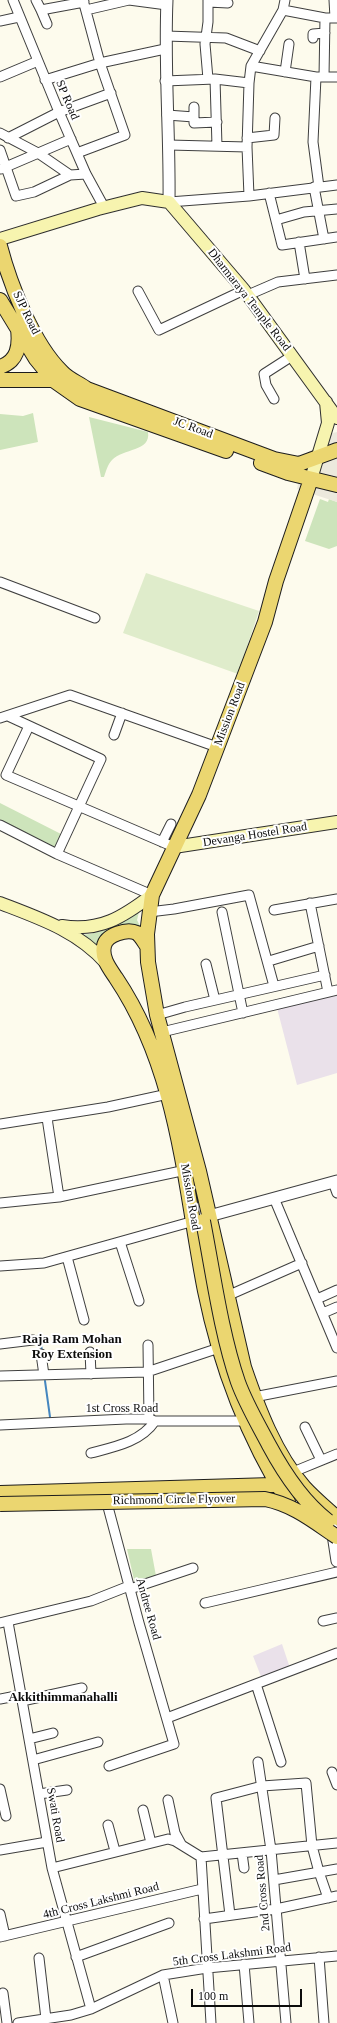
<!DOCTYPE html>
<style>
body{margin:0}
#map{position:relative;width:337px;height:2023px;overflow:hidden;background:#fdfbed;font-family:"Times New Roman",serif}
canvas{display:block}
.scale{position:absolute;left:191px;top:1989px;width:111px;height:18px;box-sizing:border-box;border:2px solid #0c0c0c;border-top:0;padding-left:5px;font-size:12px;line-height:14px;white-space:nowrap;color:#0c0c0c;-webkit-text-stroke:3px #fff;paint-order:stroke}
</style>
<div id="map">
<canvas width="337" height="2023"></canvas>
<div class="scale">100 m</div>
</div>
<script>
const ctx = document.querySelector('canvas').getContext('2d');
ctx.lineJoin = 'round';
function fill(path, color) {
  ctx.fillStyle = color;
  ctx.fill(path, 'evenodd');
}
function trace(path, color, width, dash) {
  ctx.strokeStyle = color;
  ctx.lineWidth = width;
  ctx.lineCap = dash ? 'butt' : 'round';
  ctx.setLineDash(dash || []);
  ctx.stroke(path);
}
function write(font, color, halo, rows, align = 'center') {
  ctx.font = font + ' "Times New Roman",serif';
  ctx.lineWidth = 4;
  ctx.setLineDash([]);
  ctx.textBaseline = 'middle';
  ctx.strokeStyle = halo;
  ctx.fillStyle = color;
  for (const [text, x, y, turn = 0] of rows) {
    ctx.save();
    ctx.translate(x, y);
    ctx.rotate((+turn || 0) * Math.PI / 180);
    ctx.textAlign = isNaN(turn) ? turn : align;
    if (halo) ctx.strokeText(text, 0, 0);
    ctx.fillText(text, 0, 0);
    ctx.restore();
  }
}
const industrial = new Path2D(`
 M337,994V1073L297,1085L277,1008Z
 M282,1644L290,1668L262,1679L253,1656Z`);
const green = new Path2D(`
 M33,413L38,442L0,450V414L23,416Z
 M89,417L148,432C151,452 123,448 112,460C108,464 106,471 104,477H101Z
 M320,499L328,502L329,499L337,502V546L329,549L305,541Z
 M0,803L61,834L54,849L0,822Z
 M139,912L137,920L141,928L100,948L82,935C101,933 123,924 139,912Z
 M127,1549H151L156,1576L135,1584Z`);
const pitch = new Path2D(`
 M146,573L259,611L238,674L123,633Z`);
const plaza = new Path2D(`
 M337,432V502L297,489L303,455L313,449L320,436Z`);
const stream = new Path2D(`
 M34,1337L40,1336L42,1352
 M45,1381L50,1417`);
const minor = new Path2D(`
 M13,0L59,112L86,174L104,207
 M36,0L41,10L84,2
 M129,0L167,5
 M208,0V22L205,44L208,79
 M334,0L335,18
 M208,2L228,3
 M41,10L47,24
 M86,10L129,0
 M283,10L325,18H337
 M0,21L19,17
 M166,36L226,38L260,51
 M313,38V34L325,33
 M251,66L316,77H337
 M285,72L289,44
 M0,77L38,61
 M316,77L313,142L319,187
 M324,77L325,18
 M215,79L217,146
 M45,80L100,63L165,49
 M165,81L215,79L249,83
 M194,107V123L217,122
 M167,115L194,117
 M0,133L38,153L70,175
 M8,138L59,112L111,93
 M247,138L274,135L275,118
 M169,145L247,147
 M0,150L16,196L34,192L70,175L86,174
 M77,153L125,135L100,63L83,0
 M1,169L71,139
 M314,187L324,239
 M269,193L282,245L337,237
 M249,196L247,147L249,83L251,66L283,10L285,0
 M169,202L249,196L337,185
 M276,220L304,212L337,209
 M299,242L305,279
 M138,291L159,330L244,290
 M248,295L278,282L337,275
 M274,399L266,385L264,374L292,356
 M0,582L95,618
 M8,716L101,759L57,854
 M0,718L70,695L217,747
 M29,726L6,775L174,847
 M114,735L122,713
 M0,825L57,854L152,895
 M162,842L171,824
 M310,903L328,992
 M274,910L337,899
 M149,912L174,909L249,895L274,986
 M222,912L243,1013
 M269,961L319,946
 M206,964L215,1000
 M157,1015L185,1007L325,975
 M162,1032L337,990
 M47,1118L59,1197
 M0,1124L108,1107L168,1094
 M333,1182L337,1193
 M274,1198L337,1348
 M0,1203L59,1197L186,1170
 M120,1242L139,1301
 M67,1257L84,1320
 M0,1266L44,1263L194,1221
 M227,1296L302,1263
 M317,1299L337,1290
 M323,1313L337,1307
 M0,1344L33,1340
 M148,1345L149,1419
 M90,1352L91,1374
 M41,1354L44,1375
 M0,1376L147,1372L219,1348
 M254,1397L337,1381
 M0,1425L126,1419H149L155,1421H245
 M305,1427L321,1460
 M91,1453C114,1447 141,1442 155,1421
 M293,1472L337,1454
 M108,1507L139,1623L174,1744L109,1766
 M130,1589L193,1568
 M205,1603L337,1572
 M323,1621L337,1618
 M8,1622L52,1868L91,2009
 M0,1623L91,1601L129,1586
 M256,1684L281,1762
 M0,1699L21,1695
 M22,1701L82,1688
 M167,1718L337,1653
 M29,1739L53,1733
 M33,1760L98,1742
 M258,1762L271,1850L286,2023
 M332,1772L337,1785
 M0,1789L6,1816
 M39,1794L67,1790
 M168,1800L175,1833L181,1844
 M143,1810L151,1843
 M108,1825L115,1851
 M0,1850L47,1842
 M242,1853L244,1868
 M201,1857L211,2023
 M52,1868L168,1839L175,1841L201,1857L337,1843
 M274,1880L337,1869
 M0,1914L5,1936
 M230,1915L216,1798L262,1786L306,1783L312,1846L319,1872L328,1898
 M204,1919L276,1909L337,1896
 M0,1937L202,1889
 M76,1957L169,1923
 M319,1957L324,2023
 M39,1958L46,2019
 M244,1964L249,2023
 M163,1975L173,2023
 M3,1993L7,2023
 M18,2023L71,2015L91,2009L163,1975L207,1968L337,1956`);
const tertiary = new Path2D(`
 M167,0C164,68 170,134 169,202
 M209,1216L337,1181
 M332,1528L337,1561`);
const secondary = new Path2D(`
 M0,239L98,209L142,198L169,202L244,290L337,418
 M311,479L328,423L326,402
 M174,847L337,822
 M0,903C39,918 78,931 106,963
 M62,926C100,932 123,917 152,895`);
const primary = new Path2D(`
 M0,246C10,284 33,344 62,372C68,379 79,383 87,389L274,459L299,464L337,450
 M0,300L36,359L53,380L80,399L226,451
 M0,367C18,361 20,346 18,329
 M0,380H53L58,377
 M261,463L288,473L337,485
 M311,479L276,581L265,622L199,795L152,895L147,934L148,962L157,1015L199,1171L244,1367C258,1408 275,1454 304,1487C314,1498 326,1508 337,1518
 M147,946C144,942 141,936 137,933C127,928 106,935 104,946C101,958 110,969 116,978C179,1072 184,1184 205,1291C220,1365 248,1438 288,1502
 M0,1493L272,1485L285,1483`);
const primaryBridge = new Path2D(`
 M203,1221C213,1272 221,1333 238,1382C246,1404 258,1424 269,1445C284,1473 302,1501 328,1521
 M0,1504L265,1499C294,1505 313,1521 337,1537`);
const streetNames = [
 ["SP Road",67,100,67],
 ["Dharmaraya Temple Road",249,300,52],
 ["SJP Road",26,313,64],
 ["JC Road",193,428,20],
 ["Mission Road",230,714,-69],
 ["Devanga Hostel Road",255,835,-9],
 ["Mission Road",190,1197,80],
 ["1st Cross Road",122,1409],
 ["Richmond Circle Flyover",174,1500,-1],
 ["Andree Road",148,1609,74],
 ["Swati Road",55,1815,80],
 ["2nd Cross Road",263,1893,-95],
 ["4th Cross Lakshmi Road",101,1901,-14],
 ["5th Cross Lakshmi Road",232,1955,-7]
];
const neighbourhoodNames = [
 ["Raja Ram Mohan",72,1340],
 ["Roy Extension",72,1355],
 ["Akkithimmanahalli",63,1698]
];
fill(industrial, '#eae1ea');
fill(green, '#cde4bb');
fill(pitch, '#dfeccb');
fill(plaza, '#ece9dd');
trace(stream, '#4586bf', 2);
trace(minor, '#3f3f3f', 11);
trace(tertiary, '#3f3f3f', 13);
trace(secondary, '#2e2e2e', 14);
trace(primary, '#1d1d1d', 16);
trace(minor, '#fff', 9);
trace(tertiary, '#fff', 11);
trace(secondary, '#f7f4af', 12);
trace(primary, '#ebd670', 14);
trace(primaryBridge, '#1d1d1d', 16, []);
trace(primaryBridge, '#ebd670', 14);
write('12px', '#0c0c0c', '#fff', streetNames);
write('bold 13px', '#0c0c0c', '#fff', neighbourhoodNames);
</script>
